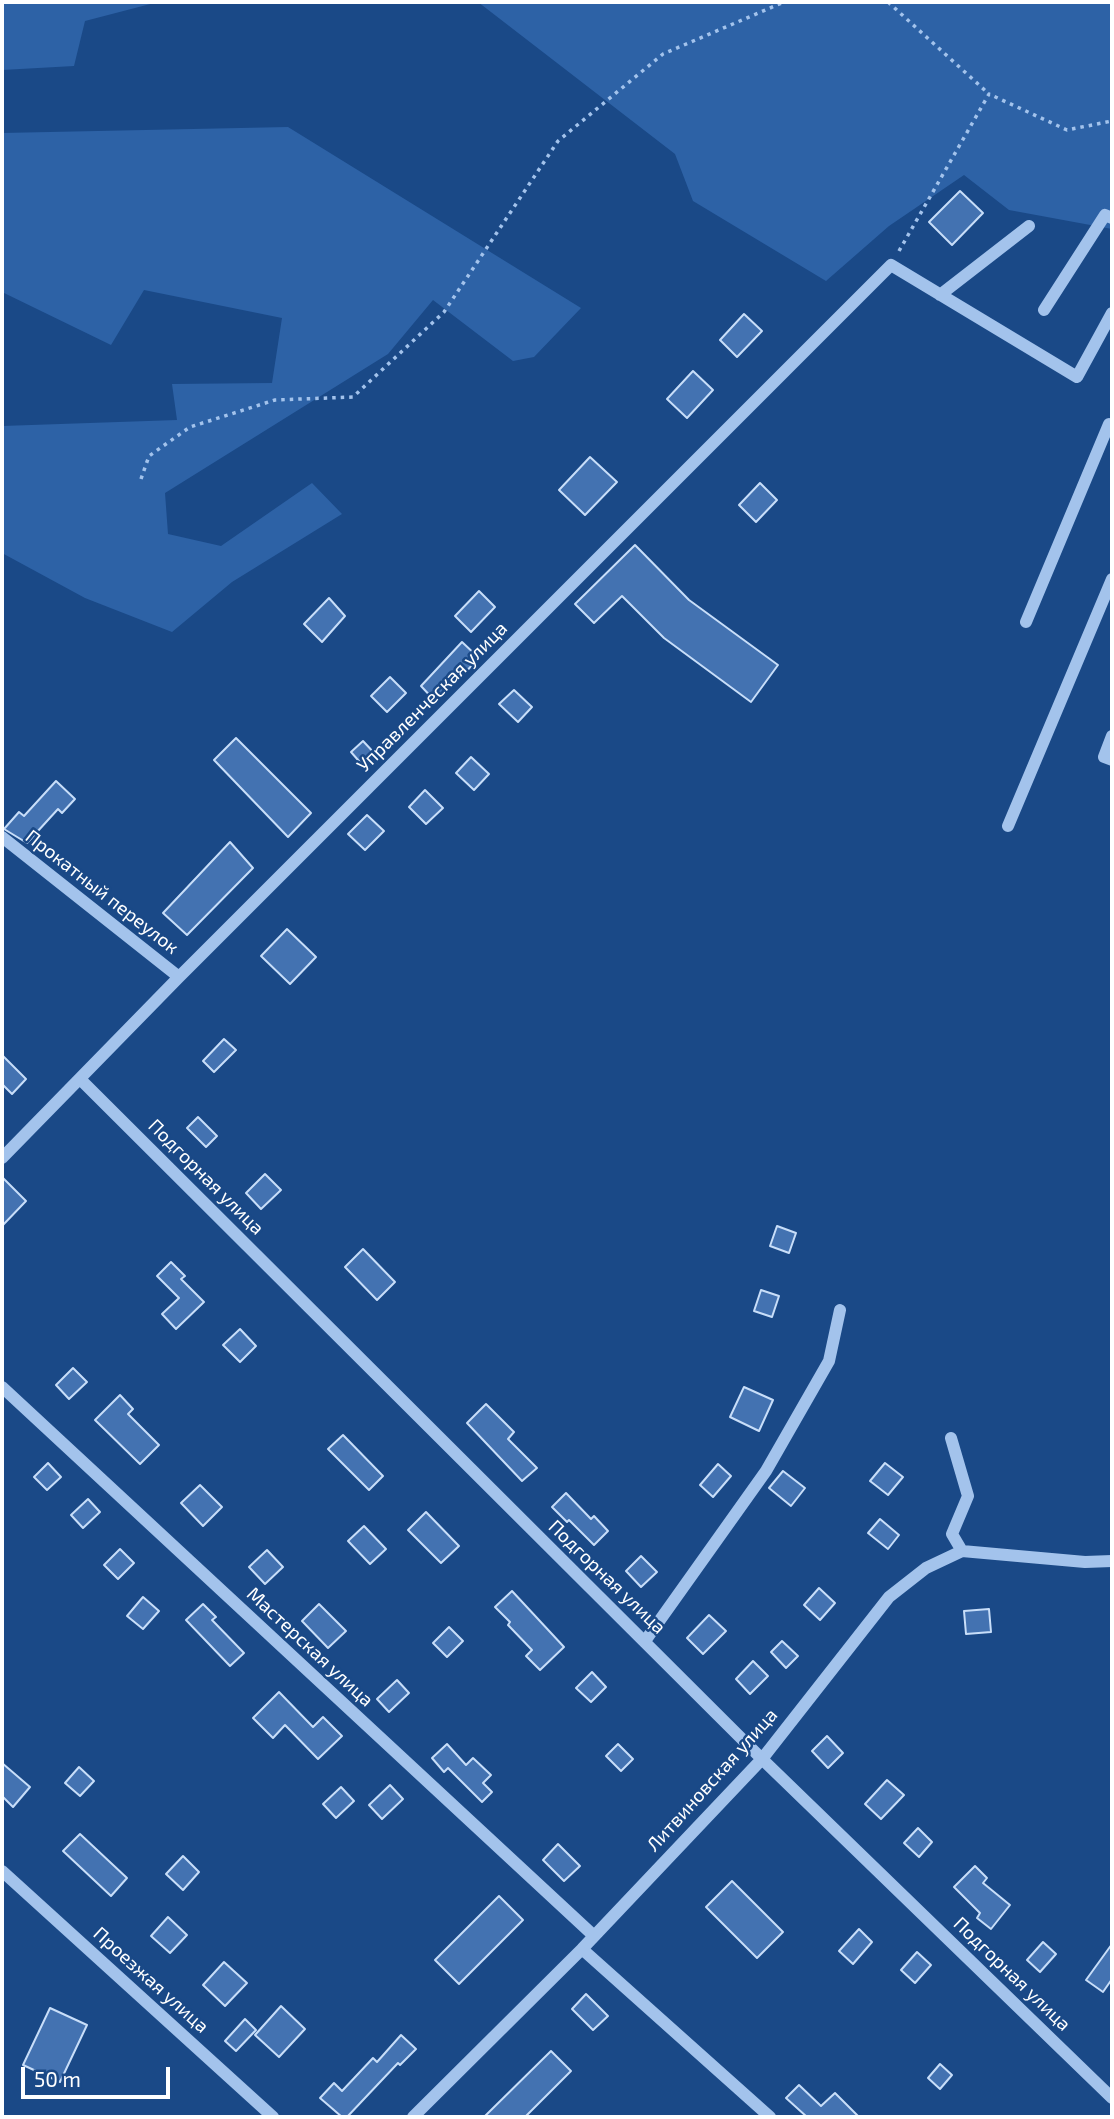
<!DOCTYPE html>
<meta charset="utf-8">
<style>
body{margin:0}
#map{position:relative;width:1114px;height:2119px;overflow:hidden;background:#1a4987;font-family:"Exo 2",sans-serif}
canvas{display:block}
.frame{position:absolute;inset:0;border:4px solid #fff;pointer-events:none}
.scale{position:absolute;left:21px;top:2067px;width:149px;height:32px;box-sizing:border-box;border:4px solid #fff;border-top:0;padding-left:9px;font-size:21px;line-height:24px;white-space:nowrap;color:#fff;-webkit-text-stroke:5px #1a4987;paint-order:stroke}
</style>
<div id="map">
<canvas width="1114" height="2119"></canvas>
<div class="frame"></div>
<div class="scale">50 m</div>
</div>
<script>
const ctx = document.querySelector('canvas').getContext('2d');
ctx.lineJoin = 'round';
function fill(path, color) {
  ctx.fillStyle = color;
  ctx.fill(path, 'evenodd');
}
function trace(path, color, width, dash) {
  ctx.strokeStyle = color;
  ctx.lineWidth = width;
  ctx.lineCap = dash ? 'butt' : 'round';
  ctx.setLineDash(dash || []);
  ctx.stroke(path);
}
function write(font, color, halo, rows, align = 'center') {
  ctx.font = font + ' "Exo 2",sans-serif';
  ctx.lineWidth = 5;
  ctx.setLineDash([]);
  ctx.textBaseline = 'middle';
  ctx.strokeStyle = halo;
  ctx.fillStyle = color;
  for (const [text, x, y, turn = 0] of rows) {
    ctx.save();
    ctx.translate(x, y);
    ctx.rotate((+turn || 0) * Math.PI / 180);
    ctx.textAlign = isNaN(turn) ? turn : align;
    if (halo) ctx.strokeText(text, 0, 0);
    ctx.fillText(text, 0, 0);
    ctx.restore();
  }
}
const green = new Path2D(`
 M2,2H158L85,21L74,66L2,70Z
 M478,2H1112V229L1009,210L964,175L889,226L826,281L693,201L675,154Z
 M288,127L581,308L534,357L513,361L433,300L388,354L165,493L168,534L221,546L312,483L342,514L232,582L172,632L85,598L2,553V426L177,420L172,384L272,383L282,318L144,290L111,345L2,292V133Z`);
const building = new Path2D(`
 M960,191L983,213L952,245L929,222Z
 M744,314L762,331L737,357L720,340Z
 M693,371L713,390L687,418L667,399Z
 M590,457L617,482L585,515L559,490Z
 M760,483L777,500L756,522L739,505Z
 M635,545L689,600L778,665L751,702L664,638L622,596L594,623L575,604Z
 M479,591L495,607L471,632L455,616Z
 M329,598L345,616L322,642L304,624Z
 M462,642L479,658L458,680L456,678L435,701L421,686Z
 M390,677L406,693L387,712L371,696Z
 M514,690L532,707L518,722L499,704Z
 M236,738L311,813L288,837L214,760Z
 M363,741L377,756L365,768L351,752Z
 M471,757L489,774L474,790L456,773Z
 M56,781L75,799L62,813L58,809L27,843L4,829L19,812L24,816Z
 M425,790L443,808L426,824L409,807Z
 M367,815L384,831L365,850L348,834Z
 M230,842L253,868L187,935L163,913Z
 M287,929L316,957L290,984L261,956Z
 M224,1039L236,1050L214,1072L203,1061Z
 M2,1055L26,1079L12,1094L2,1084Z
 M198,1117L217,1136L206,1147L187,1128Z
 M265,1174L281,1190L261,1209L246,1193Z
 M2,1177L26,1201L2,1226Z
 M777,1226L796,1233L789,1253L770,1246Z
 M363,1249L395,1282L377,1300L345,1267Z
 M171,1262L185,1276L181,1279L204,1302L176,1329L162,1314L179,1298L157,1276Z
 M761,1290L779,1296L772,1317L754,1311Z
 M240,1329L256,1346L240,1362L223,1345Z
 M73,1368L87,1382L69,1399L56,1385Z
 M744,1387L773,1400L759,1431L730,1417Z
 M120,1395L133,1409L128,1414L159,1445L140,1464L95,1420Z
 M486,1404L514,1432L508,1439L537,1468L522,1481L467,1423Z
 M343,1435L383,1476L369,1490L328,1449Z
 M48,1463L61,1477L47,1490L34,1477Z
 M885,1463L903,1477L888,1495L870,1481Z
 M718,1464L731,1476L713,1497L700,1485Z
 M783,1471L805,1488L791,1506L769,1488Z
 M200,1485L222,1507L203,1526L181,1503Z
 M566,1493L591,1519L594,1516L608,1531L594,1545L569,1520L567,1522L552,1507Z
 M88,1499L100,1512L83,1528L71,1515Z
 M426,1512L459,1546L441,1563L408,1530Z
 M880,1519L899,1535L888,1549L868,1533Z
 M364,1526L386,1549L370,1564L348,1541Z
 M120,1549L134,1563L118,1579L104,1565Z
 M267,1550L283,1567L265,1584L249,1567Z
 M641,1556L657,1572L641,1587L626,1571Z
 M819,1588L835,1603L820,1620L804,1605Z
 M512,1591L564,1647L540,1670L526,1656L532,1650L508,1625L510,1622L495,1607Z
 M143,1597L159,1611L143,1629L127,1616Z
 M203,1604L216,1617L212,1620L244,1653L230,1666L186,1620Z
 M319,1604L346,1631L328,1648L302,1621Z
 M989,1609L991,1632L966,1634L964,1611Z
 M709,1615L726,1631L703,1654L687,1638Z
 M449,1627L463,1641L447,1657L433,1643Z
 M782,1641L798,1656L786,1668L771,1652Z
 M753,1661L768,1676L750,1694L736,1679Z
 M592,1672L606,1687L591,1702L576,1688Z
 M397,1680L409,1693L389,1712L377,1699Z
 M279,1692L313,1727L323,1717L342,1736L318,1759L285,1725L273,1738L253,1718Z
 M827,1736L843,1753L828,1768L812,1751Z
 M447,1744L466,1765L473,1758L491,1775L483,1783L492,1792L482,1802L448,1768L444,1772L432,1758Z
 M618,1744L633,1759L621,1771L606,1756Z
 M2,1763L30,1787L13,1807L2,1796Z
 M79,1767L94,1781L80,1796L65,1783Z
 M887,1780L904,1795L881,1819L865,1804Z
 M390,1785L403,1799L382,1819L369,1805Z
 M341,1787L354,1801L336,1818L323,1804Z
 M918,1828L932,1842L919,1857L904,1843Z
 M80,1834L127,1878L111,1896L63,1851Z
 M558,1844L580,1866L564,1881L543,1860Z
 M183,1856L199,1872L183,1890L166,1874Z
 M975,1866L987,1878L983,1883L1010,1905L991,1929L977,1918L980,1913L954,1887Z
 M732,1881L783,1932L757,1958L706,1907Z
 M499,1896L523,1920L459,1984L435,1960Z
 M168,1917L187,1935L170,1953L151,1936Z
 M859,1929L872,1942L853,1964L839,1951Z
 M1043,1942L1056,1954L1040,1972L1027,1960Z
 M1112,1944V1979L1103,1992L1086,1980Z
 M917,1952L931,1965L915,1983L901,1970Z
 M224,1962L247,1983L225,2006L203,1985Z
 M586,1994L608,2016L593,2030L572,2009Z
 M281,2006L305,2029L279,2057L255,2035Z
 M50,2008L87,2025L60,2082L23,2065Z
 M245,2019L256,2030L236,2051L225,2041Z
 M401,2035L416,2049L400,2065L398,2063L347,2117H342L320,2098L334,2083L342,2091L373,2058L377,2062Z
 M551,2051L571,2071L525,2117H484Z
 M940,2064L952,2075L940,2089L928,2078Z
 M799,2085L821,2106L835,2093L859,2117H807L786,2098Z`);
const path = new Path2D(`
 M888,2L989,94
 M899,251L989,94L1067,130L1112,121
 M141,479L149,456L190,427L275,400L353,397L444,312L558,141L663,54L784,2`);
const minor = new Path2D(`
 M940,295L1029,226
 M1044,310L1105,215L1112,218
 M1026,622L1109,424L1112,426
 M1112,736L1104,757L1112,760
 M1008,826L1112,579
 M2,837L179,977
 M80,1079L762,1759L1112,2098
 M2,1158L179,977L891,265L1077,377L1112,313
 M2,1387L593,1935
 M951,1438L968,1496L952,1534L962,1551
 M645,1641L766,1471L829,1361L840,1310
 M2,1871L273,2117
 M582,1949L770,2117
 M413,2117L582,1949L762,1759L889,1597L926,1568L962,1551L1085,1562L1112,1561`);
const streetNames = [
 ["Управленческая улица",432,697,-45],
 ["Прокатный переулок",102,892,38],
 ["Подгорная улица",206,1177,45],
 ["Подгорная улица",607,1577,44],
 ["Мастерская улица",310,1647,43],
 ["Литвиновская улица",712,1780,-48],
 ["Подгорная улица",1012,1974,44],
 ["Проезжая улица",151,1980,42]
];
fill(green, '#2d62a6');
fill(building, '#4372b1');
trace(building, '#c8def9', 2);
trace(path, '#a3c3ec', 3.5, [3.5, 5]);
trace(minor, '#a3c3ec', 12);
write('19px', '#fff', '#1a4987', streetNames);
</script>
